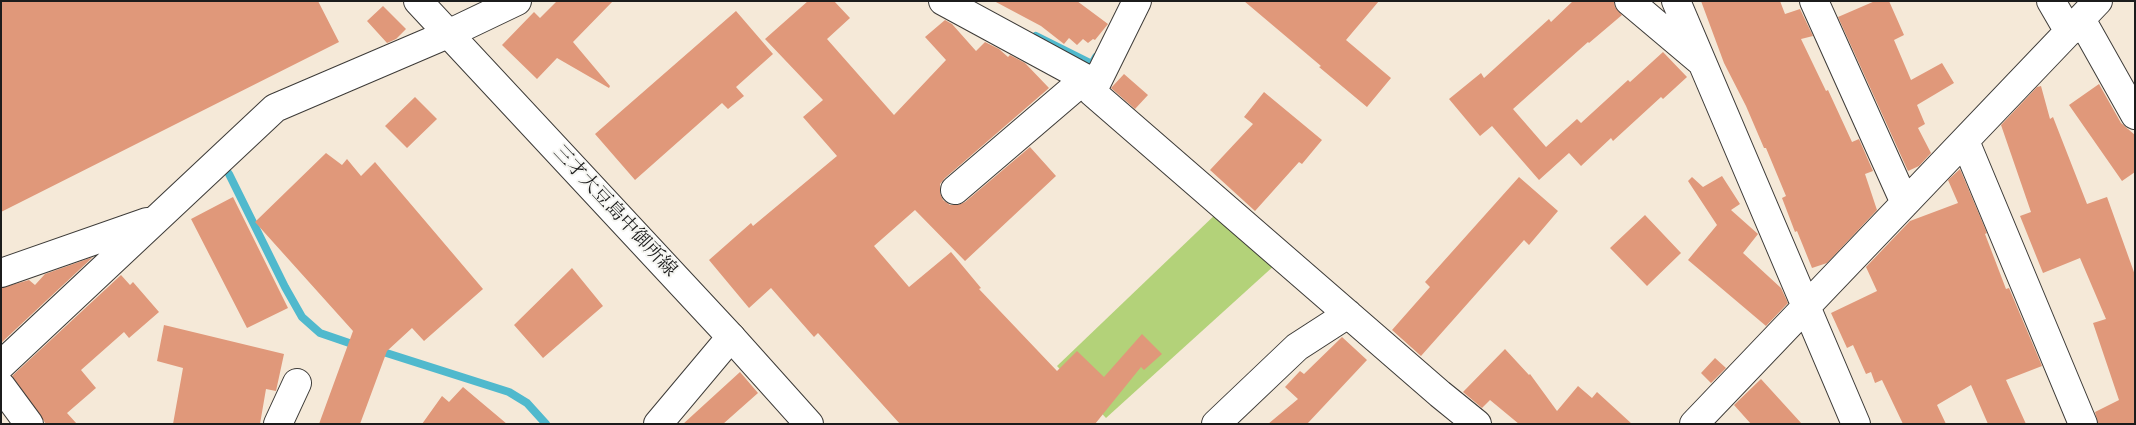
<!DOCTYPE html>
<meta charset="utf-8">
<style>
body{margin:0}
#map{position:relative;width:2136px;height:425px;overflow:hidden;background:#f5e9d8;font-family:"IM FELL DW Pica",serif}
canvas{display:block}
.frame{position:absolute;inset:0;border:2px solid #1c1c1c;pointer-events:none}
</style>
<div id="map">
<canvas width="2136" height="425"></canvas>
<div class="frame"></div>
</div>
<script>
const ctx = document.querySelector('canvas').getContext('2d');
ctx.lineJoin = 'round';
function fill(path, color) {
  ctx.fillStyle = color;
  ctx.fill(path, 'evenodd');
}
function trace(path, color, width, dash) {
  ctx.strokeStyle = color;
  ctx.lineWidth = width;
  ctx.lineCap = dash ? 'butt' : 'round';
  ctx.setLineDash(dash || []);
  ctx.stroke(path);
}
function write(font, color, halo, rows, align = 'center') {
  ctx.font = font + ' "IM FELL DW Pica","Noto Serif JP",serif';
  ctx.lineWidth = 4;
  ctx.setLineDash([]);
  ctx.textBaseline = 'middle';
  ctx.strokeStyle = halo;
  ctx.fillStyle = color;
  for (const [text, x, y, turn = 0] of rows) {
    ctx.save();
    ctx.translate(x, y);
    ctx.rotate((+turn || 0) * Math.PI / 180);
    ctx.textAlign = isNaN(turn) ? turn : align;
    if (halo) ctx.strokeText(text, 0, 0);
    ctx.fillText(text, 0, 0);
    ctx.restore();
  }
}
const green = new Path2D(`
 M1219,211L1276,264L1106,418L1057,366Z`);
const stream = new Path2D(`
 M1036,36L1092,64L1096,57
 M229,174L285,287L302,317L320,333L358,346
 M377,350L509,392L527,403L546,424`);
const building = new Path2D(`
 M1,1H318L339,42L1,212Z
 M557,1H613L573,42L610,86L609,88L557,58L537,79L502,45L534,12L540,18Z
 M808,1H834L850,18L827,39L894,115L946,60L925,37L945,20L952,24L976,51L985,42L999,49L1008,57L1010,55L1025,63L1049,88L945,178L940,184V193L943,200L950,205H958L965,202L1030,147L1056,176L965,261L915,210L874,246L909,287L951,252L981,288L979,289L1057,371L1077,351L1104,377L1142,334L1162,354L1144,370L1141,367L1095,424H900L818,333L814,337L771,288L749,308L709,260L751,223L753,226L837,156L803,117L823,100L765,39Z
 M994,1H1077L1108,24L1095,40L1093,39L1088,43L1083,39L1077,45L1069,38L1064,44L1041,26Z
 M1244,1H1379L1346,40L1391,78L1367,107L1319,67L1321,66Z
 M1573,1H1614L1615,7L1622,15L1589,43L1588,42L1513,109L1546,147L1577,119L1581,123L1628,80L1630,82L1663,52L1687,77L1663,99L1661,97L1613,141L1611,138L1581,166L1569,153L1539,180L1492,126L1480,136L1449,99L1481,73L1484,78L1549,19L1551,22Z
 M1701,1H1780L1785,14L1800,9L1813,36L1801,39L1826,91L1828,90L1852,142L1859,139L1873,171L1865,174L1877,210L1827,263L1812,268L1797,231L1795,232L1782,198L1786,196L1766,148H1764L1746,106L1724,63Z
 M1875,1H1889L1904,35L1894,40L1911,80L1942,63L1954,83L1917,105L1925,124L1918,128L1931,153L1919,166L1908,171L1838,17Z
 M383,6L406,29L396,39L387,43L367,21Z
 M736,11L773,54L736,87L744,96L728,109L722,103L635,180L595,134Z
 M1124,74L1148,95L1135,109L1111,88Z
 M2099,84L2121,123L2135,135V172L2122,181L2069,105Z
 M2041,86L2050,119L2053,117L2087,204L2107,197L2135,275V424H2098L2095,412L2119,400L2093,323L2106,319L2080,258L2043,273L2020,216L2031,212L2001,125L2037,87Z
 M1264,92L1322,140L1302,164L1299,162L1255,211L1210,170L1253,124L1244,117Z
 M415,97L437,119L407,148L385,126Z
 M326,153L342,165L347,159L361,176L375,162L483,289L424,341L412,328L387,351L360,424H319L353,331L255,222Z
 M1960,169L1987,233L1985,234L2006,289L2009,288L2042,366L2006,380L2026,424H1988L1971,385L1937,405L1946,424H1903L1882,380L1875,383L1871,372L1866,374L1853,345L1847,348L1831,313L1877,291L1866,267L1910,221L1958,203L1948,180Z
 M1722,176L1740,204L1731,210L1758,234L1743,253L1781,288L1788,303L1766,326L1688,260L1717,225L1688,181L1692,177L1703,187Z
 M1519,177L1558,211L1529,245L1524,240L1421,356L1392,330L1430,287L1425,282Z
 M233,197L288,308L247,328L191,219Z
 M1645,215L1681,253L1647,286L1610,248Z
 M93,257L1,343V288L29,280L35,285L45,274Z
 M572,268L603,306L543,358L514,325Z
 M121,275L130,285L133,282L159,312L129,338L124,332L81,370L96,388L67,413L77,424H46L12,376Z
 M164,325L284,354L276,391L266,389L260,424H173L183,368L157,361Z
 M1342,337L1367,360L1307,424H1268L1298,399L1285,387L1300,371L1304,374Z
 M1505,349L1529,375L1530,374L1557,411L1578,386L1592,398L1597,392L1632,424H1519L1490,400L1482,408L1463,392Z
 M1715,358L1726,368L1711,383L1701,373Z
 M740,372L758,393L723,424H683Z
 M1761,379L1802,424H1751L1734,405Z
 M463,387L507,424H422L442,396L449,402Z`);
const minor = new Path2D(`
 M943,1L1096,84
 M1137,1L1092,92L1440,394L1477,424
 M1629,1L1699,60
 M1676,1L1856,424
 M1814,1L1905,203
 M2051,1L2069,32
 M2081,19L2135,115
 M1965,141L2083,424
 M955,190L1086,78
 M1,273L147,222
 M1,365L275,108L448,34L517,1
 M1,386L29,424
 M278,424L297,383
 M658,424L731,337
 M1216,424L1297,347L1348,314
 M1694,424L2098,1`);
const major = new Path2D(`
 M418,1L731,337L809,424`);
const streetNames = [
 ["三才大豆島中御所線",614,212,47]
];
fill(green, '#b3d279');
trace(stream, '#50b9cd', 8);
fill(building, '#e0987a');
trace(minor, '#3d3b38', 30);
trace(major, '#3d3b38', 30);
trace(minor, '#fff', 28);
trace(major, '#fff', 28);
write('19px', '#1c1c1c', '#f6f6f2', streetNames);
</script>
